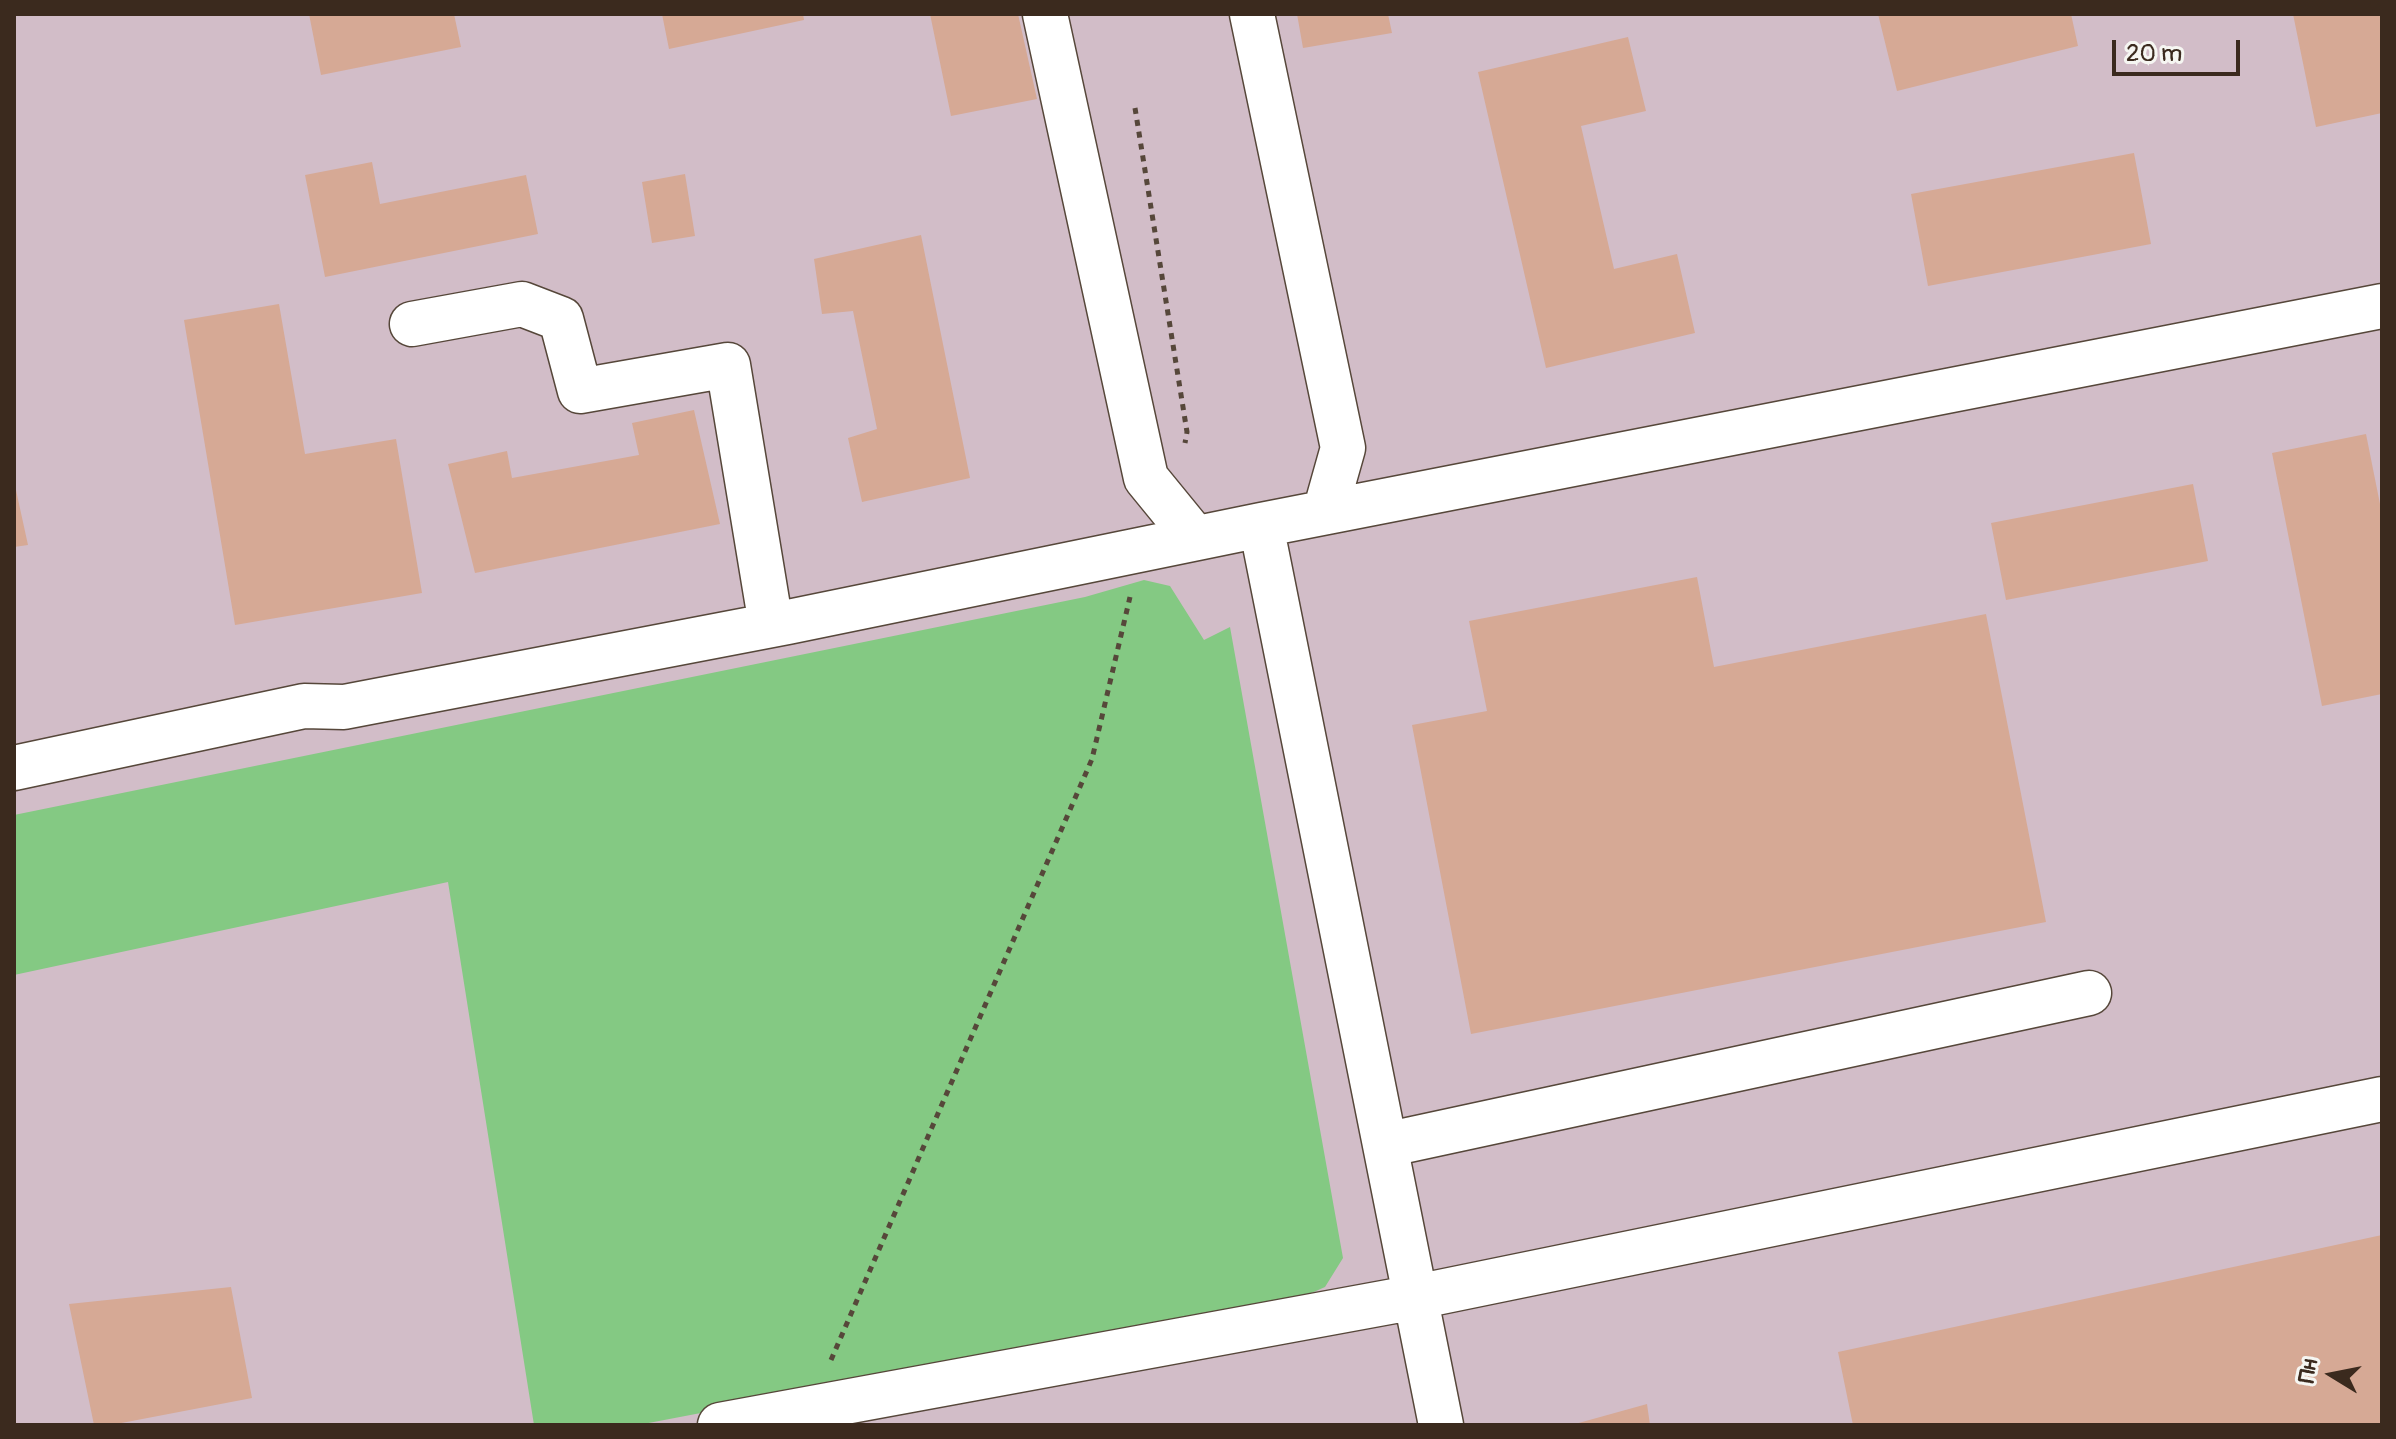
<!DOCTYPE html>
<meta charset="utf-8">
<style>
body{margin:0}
#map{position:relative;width:2396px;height:1439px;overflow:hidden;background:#f1ead7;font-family:Pangolin,sans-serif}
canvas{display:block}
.frame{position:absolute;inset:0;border:16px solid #3b2a1e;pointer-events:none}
.north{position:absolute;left:2292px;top:1335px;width:80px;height:80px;-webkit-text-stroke:6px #f6f6f2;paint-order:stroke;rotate:280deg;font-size:22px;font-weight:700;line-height:32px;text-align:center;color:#3b2a1e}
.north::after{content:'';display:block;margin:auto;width:28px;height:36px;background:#3b2a1e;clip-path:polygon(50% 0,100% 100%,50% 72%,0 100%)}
.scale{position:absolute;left:2112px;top:40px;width:128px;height:36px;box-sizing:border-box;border:4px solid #3b2a1e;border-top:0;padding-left:10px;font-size:24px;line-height:28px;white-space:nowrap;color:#3b2a1e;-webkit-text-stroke:6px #f6f6f2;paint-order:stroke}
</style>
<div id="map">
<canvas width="2396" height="1439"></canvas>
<div class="frame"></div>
<div class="north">Пн</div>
<div class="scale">20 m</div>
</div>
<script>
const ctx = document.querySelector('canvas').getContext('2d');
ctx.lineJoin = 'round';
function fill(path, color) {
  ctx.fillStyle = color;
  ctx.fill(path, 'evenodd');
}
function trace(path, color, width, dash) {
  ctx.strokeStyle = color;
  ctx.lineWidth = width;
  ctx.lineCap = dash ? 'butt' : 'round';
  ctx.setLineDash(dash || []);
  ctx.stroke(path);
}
const industrial = new Path2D(`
 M14,14H2382V1425H14Z`);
const green = new Path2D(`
 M1144,580L1170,586L1204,640L1230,627L1343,1258L1325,1287L1298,1299L638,1425H534L448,882L14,975V815L1085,597Z`);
const building = new Path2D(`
 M309,14H454L461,47L321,75Z
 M662,14H803L804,20L669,49Z
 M930,14H1018L1037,99L951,116Z
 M1297,14H1388L1392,33L1303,48Z
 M1878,14H2071L2078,46L1897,91Z
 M2293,14H2382V113L2316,127Z
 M1628,37L1646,111L1581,126L1614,269L1677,254L1695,333L1546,368L1478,72Z
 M2134,153L2151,244L1928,286L1911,194Z
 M372,162L380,204L526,175L538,234L325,277L305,175Z
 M685,174L695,236L652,243L642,182Z
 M921,235L970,478L862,502L848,438L877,429L853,311L822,314L814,259Z
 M279,304L305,454L396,439L422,593L235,625L184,320Z
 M694,410L720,524L475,573L448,464L507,451L512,478L639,455L632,423Z
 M2366,434L2382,514V694L2322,706L2272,453Z
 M14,481L28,545L14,547Z
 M2193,484L2208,561L2006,600L1991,523Z
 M1697,577L1714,667L1986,614L2046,922L1471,1034L1412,725L1487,711L1469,621Z
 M2382,1235V1425H1853L1838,1352Z
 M231,1287L252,1398L111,1425H94L69,1304Z
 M1647,1404L1650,1425H1575V1424Z`);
const path = new Path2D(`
 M1135,108L1187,432L1185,443
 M831,1360L1092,759L1130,597`);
const minor = new Path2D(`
 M1045,14L1146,478L1195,538
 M1252,14L1343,448L1325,512
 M412,324L522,304L561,319L580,391L728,365L771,625
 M1261,525L1441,1425
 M14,768L304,706L344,707L788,622L1261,525L2382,306
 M1385,1145L2089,993
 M720,1425L1416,1297L2382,1099`);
fill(industrial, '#d2bdc8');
fill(green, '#84c983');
fill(building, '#d6a995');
trace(minor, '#56473a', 47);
trace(path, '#56473a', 5, [6, 6]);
trace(minor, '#fff', 44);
</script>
